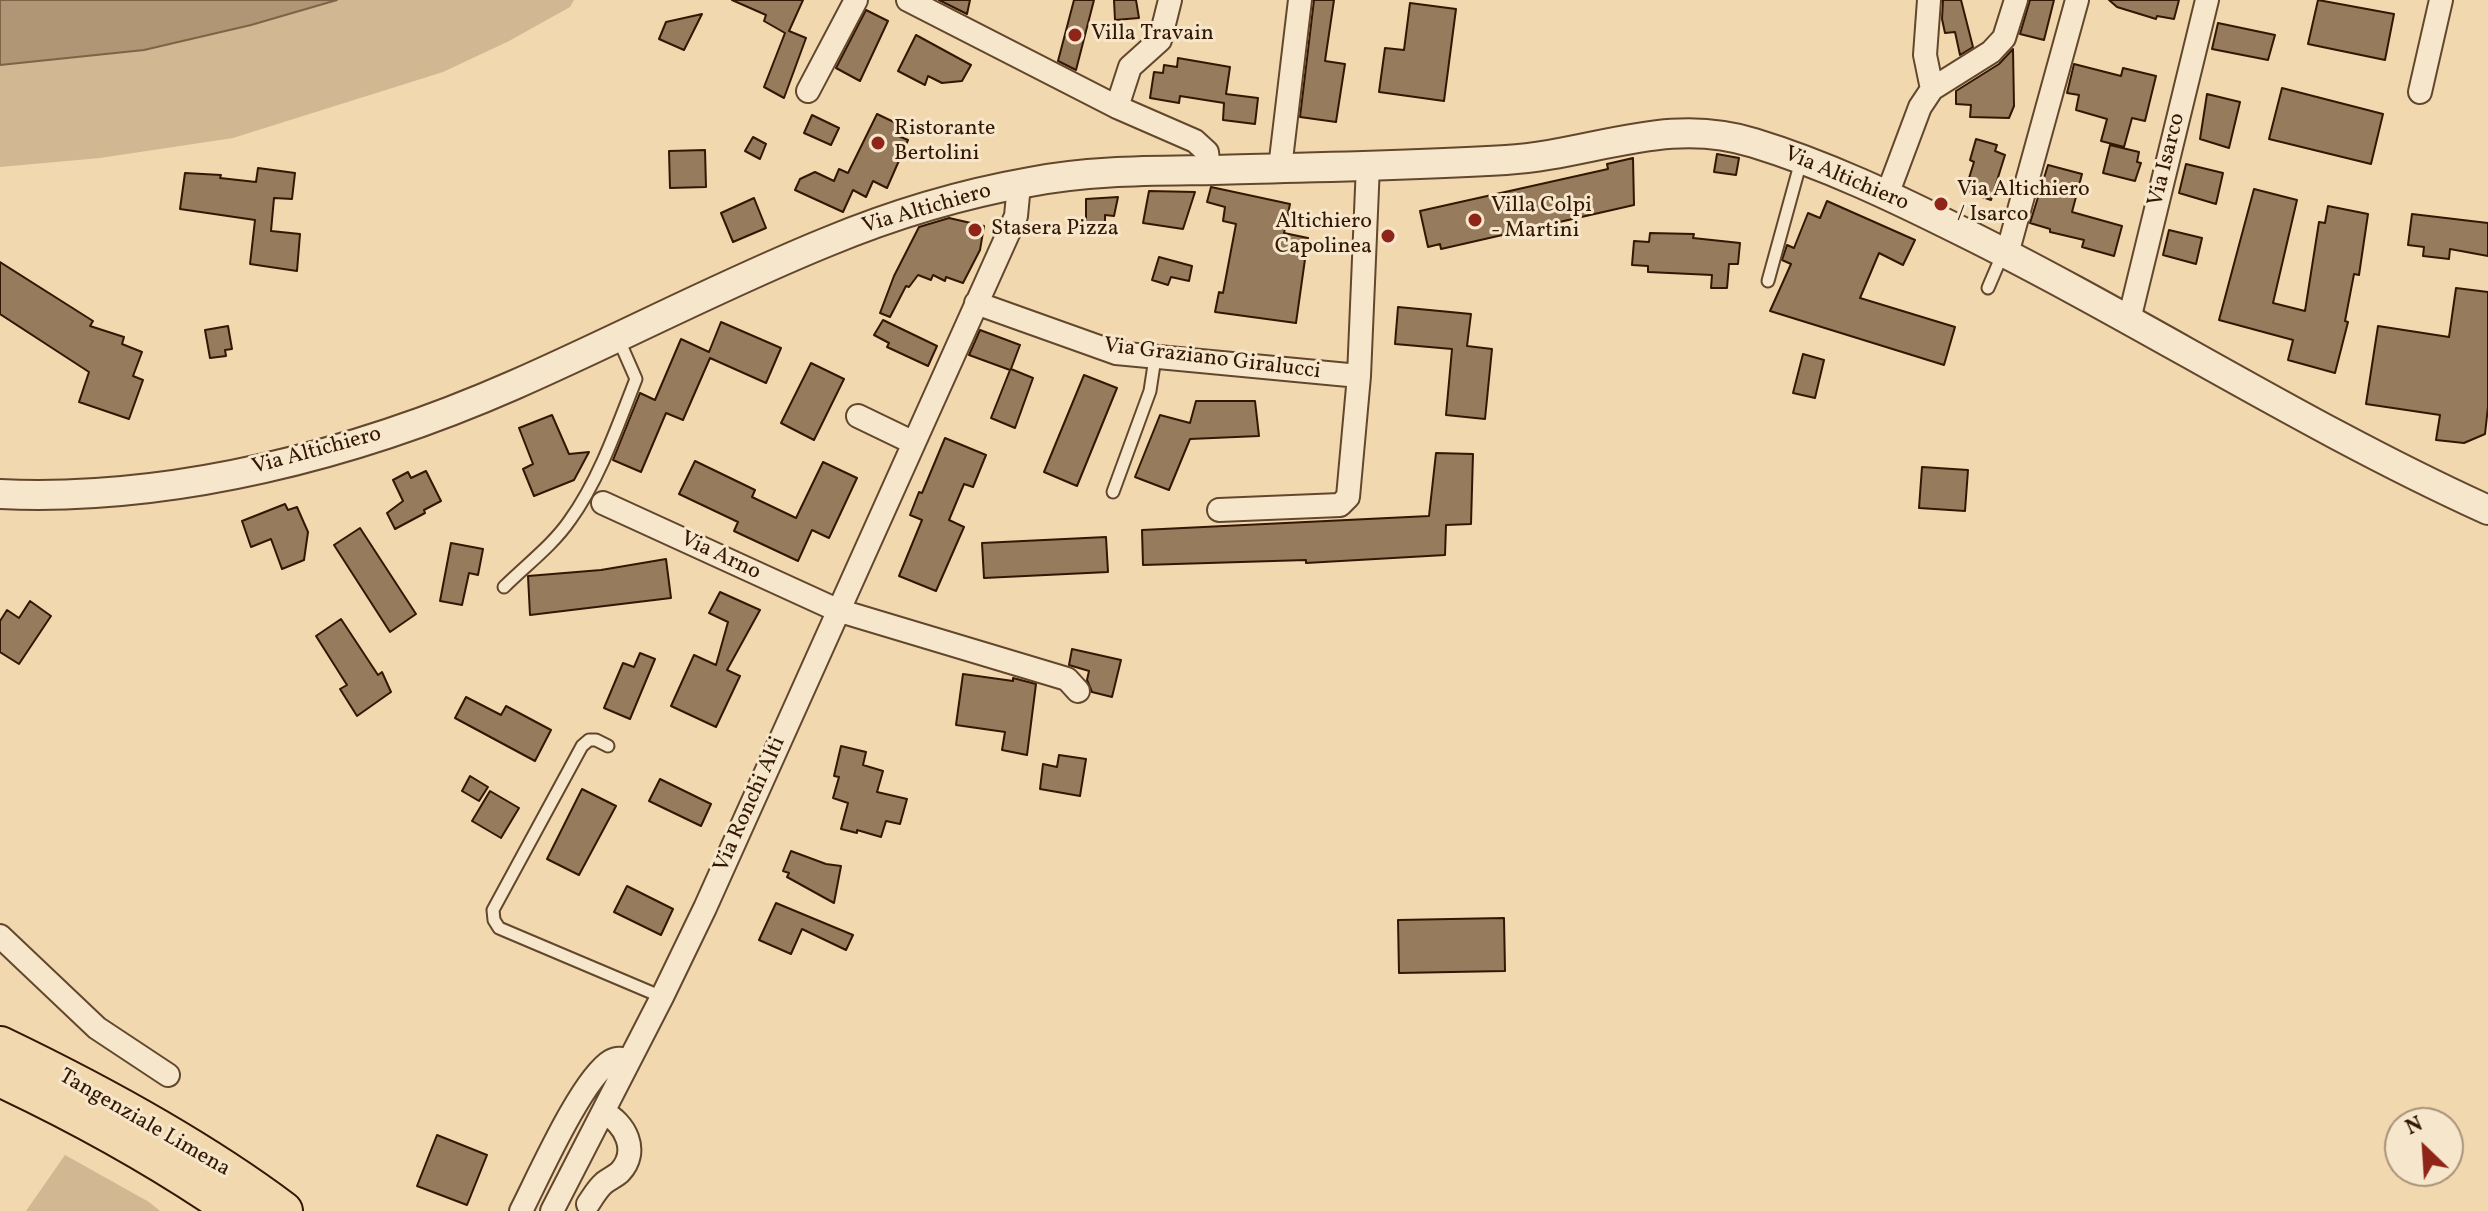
<!DOCTYPE html>
<style>
body{margin:0}
#map{position:relative;width:2488px;height:1211px;overflow:hidden;background:#f1d8af;font-family:Vollkorn,serif}
canvas{display:block}
.north{position:absolute;left:2384px;top:1107px;width:80px;height:80px;box-sizing:border-box;background:#f6e6cb;border:2px solid #a8937b;border-radius:50%;rotate:335deg;font-size:22px;font-weight:700;line-height:32px;text-align:center;color:#331702}
.north::after{content:'';display:block;margin:auto;width:28px;height:36px;background:#8f2418;clip-path:polygon(50% 0,100% 100%,50% 72%,0 100%)}
</style>
<div id="map">
<canvas width="2488" height="1211"></canvas>
<div class="north">N</div>
</div>
<script>
const ctx = document.querySelector('canvas').getContext('2d');
ctx.lineJoin = 'round';
function fill(path, color) {
  ctx.fillStyle = color;
  ctx.fill(path, 'evenodd');
}
function trace(path, color, width, dash) {
  ctx.strokeStyle = color;
  ctx.lineWidth = width;
  ctx.lineCap = dash ? 'butt' : 'round';
  ctx.setLineDash(dash || []);
  ctx.stroke(path);
}
function write(font, color, halo, rows, align = 'center') {
  ctx.font = font + ' Vollkorn,serif';
  ctx.lineWidth = 6;
  ctx.setLineDash([]);
  ctx.textBaseline = 'middle';
  ctx.strokeStyle = halo;
  ctx.fillStyle = color;
  for (const [text, x, y, turn = 0] of rows) {
    ctx.save();
    ctx.translate(x, y);
    ctx.rotate((+turn || 0) * Math.PI / 180);
    ctx.textAlign = isNaN(turn) ? turn : align;
    if (halo) ctx.strokeText(text, 0, 0);
    ctx.fillText(text, 0, 0);
    ctx.restore();
  }
}
const green = new Path2D(`
 M337,0H574L570,7L509,41L443,72L233,138L100,158L0,167V65L144,50L251,25Z
 M65,1155L149,1202L160,1211H26Z`);
const water = new Path2D(`
 M0,0H337L251,25L144,50L0,65Z`);
const building = new Path2D(`
 M732,0H803L789,31L806,38L784,98L764,87L785,33L764,21L766,15Z
 M939,0H970L967,14Z
 M1074,0H1094L1076,70L1058,61Z
 M1114,0H1136L1139,18L1115,20Z
 M1314,0H1334L1325,61L1345,64L1336,122L1300,117Z
 M1943,0H1961L1973,47L1960,55L1955,32L1945,33L1942,19Z
 M2030,0H2054L2044,40L2020,34Z
 M2109,0H2179L2174,19L2157,16L2156,19L2117,7Z
 M2318,0L2394,14L2385,60L2308,44Z
 M1410,3L1456,9L1444,101L1379,92L1385,48L1404,50Z
 M866,10L888,21L860,81L836,68Z
 M702,14L684,50L659,39L666,22Z
 M2218,23L2275,35L2268,60L2212,49Z
 M916,35L971,65L962,81L942,83L928,76L925,85L898,71Z
 M2013,49L2014,106L2009,118L1970,117L1971,105L1956,104V91L1999,64Z
 M1178,58L1230,67L1226,94L1258,98L1255,124L1223,120L1224,103L1180,96L1179,103L1150,98L1154,72L1163,73L1164,65L1177,67Z
 M2074,64L2121,76L2123,68L2156,76L2145,121L2132,118L2124,147L2101,141L2107,119L2076,110L2079,95L2067,93Z
 M2282,88L2383,114L2371,164L2269,139Z
 M2207,94L2240,102L2229,148L2200,139Z
 M877,114L898,124L894,134L908,140L887,188L873,181L866,197L853,190L843,212L795,190L800,179L815,172L834,181L839,169L848,173Z
 M812,115L839,128L831,145L804,133Z
 M753,137L766,144L760,159L745,151Z
 M1976,139L1997,145L1995,151L2005,155L1991,200L1965,191L1974,162L1970,160Z
 M2110,145L2139,152L2137,162L2141,163L2135,181L2103,173Z
 M705,150L706,187L670,188L669,151Z
 M1717,154L1739,158L1736,175L1714,172Z
 M1633,158L1634,205L1441,249L1440,244L1428,247L1420,211L1608,169L1607,164Z
 M2186,164L2223,173L2216,204L2179,193Z
 M2048,165L2082,174L2072,212L2122,226L2114,256L2082,247L2084,240L2050,232V229L2030,223Z
 M258,168L295,173L292,199L274,198L271,231L300,234L297,271L250,264L255,220L180,209L185,173L221,175L220,178L256,182Z
 M1211,187L1290,204L1284,233L1308,238L1296,323L1215,312L1219,292L1223,293L1236,224L1223,221L1225,207L1207,202Z
 M2254,189L2297,200L2273,303L2305,311L2319,222L2325,223L2328,206L2368,214L2359,275L2354,274L2345,321L2348,322L2335,373L2288,360L2293,340L2219,320Z
 M1149,191L1195,192L1183,229L1143,223Z
 M1118,197L1114,216L1105,215V227H1086V199Z
 M754,198L766,228L733,242L721,213Z
 M1827,201L1915,240L1903,265L1879,253L1860,298L1955,327L1944,365L1770,311L1791,264L1782,260L1787,245L1794,248L1808,213L1820,218Z
 M2412,214L2488,223V256L2450,249L2449,259L2423,256L2424,247L2408,245Z
 M949,218L984,226L980,250L963,283L946,277L945,281L933,275L931,280L918,275L909,287L906,286L890,317L880,313L894,276L919,227Z
 M2169,230L2202,238L2196,264L2163,255Z
 M1650,233L1694,234L1693,238L1740,243L1738,264H1729L1727,288H1711L1712,275L1648,272V266L1632,265L1634,241L1649,242Z
 M1159,257L1192,266L1189,281L1171,277L1168,285L1152,280Z
 M0,262L93,321L90,326L124,337L122,344L142,352L133,376L143,380L129,419L79,402L89,372L0,314Z
 M2456,288L2488,292V407L2485,434L2464,443L2436,440L2440,415L2366,404L2378,326L2449,337Z
 M1398,307L1471,314L1467,346L1492,349L1485,419L1446,415L1452,349L1395,344Z
 M883,320L937,346L928,366L887,347L889,343L874,335Z
 M721,322L781,348L766,383L710,358L683,420L666,413L641,472L613,460L640,393L655,400L681,339L709,352Z
 M228,326L232,349L225,350L226,356L210,358L205,330Z
 M980,330L1020,345L1011,369L1033,378L1015,428L991,418L1010,370L969,355Z
 M1803,354L1824,360L1815,398L1793,393Z
 M811,363L844,379L814,440L781,423Z
 M1084,375L1117,388L1077,486L1044,472Z
 M1196,401H1255L1259,436L1190,439L1169,490L1135,477L1160,415L1190,423Z
 M552,415L569,454L589,452L574,480L534,496L523,469L533,464L519,428Z
 M945,438L986,455L973,487L964,484L949,520L964,527L936,591L899,576L922,520L910,515L919,492L922,493Z
 M1436,453L1473,454L1471,524L1446,525L1445,555L1306,563V560L1143,565L1142,530L1429,516Z
 M695,461L755,490L752,497L796,518L823,462L857,478L829,538L812,530L798,561L734,531L738,522L679,494Z
 M1922,467L1968,470L1965,511L1919,508Z
 M426,471L441,501L424,510L425,513L395,529L387,513L403,501L393,480L408,472L411,478Z
 M285,504L288,510L297,507L308,532L304,560L282,569L271,539L251,547L242,521Z
 M360,528L416,614L390,632L334,545Z
 M1106,537L1108,572L984,578L982,543Z
 M451,543L483,549L478,575L469,573L462,605L440,601Z
 M666,559L671,598L530,615L528,576L601,570Z
 M720,592L760,610L727,670L740,676L716,727L671,706L694,655L716,665L728,622L709,613Z
 M30,601L51,616L19,664L0,652V621L7,610L19,618Z
 M341,619L378,675L382,672L391,692L357,716L340,689L347,685L316,636Z
 M1072,649L1121,660L1112,697L1092,692L1087,680L1089,671L1069,665Z
 M640,653L655,659L630,719L604,708L623,663L634,667Z
 M963,674L1013,681V678L1036,684L1027,755L1002,750L1005,732L956,725Z
 M466,697L501,715L506,706L551,730L535,761L455,718Z
 M841,746L866,752L863,765L883,771L877,792L907,799L900,824L886,821L881,837L857,830V833L841,829L848,803L833,798L839,777L834,776Z
 M1059,755L1086,759L1080,796L1040,789L1043,764L1057,767Z
 M470,776L488,787L479,801L462,791Z
 M660,779L711,804L701,826L649,801Z
 M582,789L616,806L579,875L547,859Z
 M490,791L519,808L501,838L472,821Z
 M791,851L826,864L841,866L834,903L787,877L789,873L783,871Z
 M627,886L673,909L661,935L614,912Z
 M776,903L853,935L846,950L802,929L791,954L759,940Z
 M1504,918L1505,971L1399,973L1398,920Z
 M437,1135L487,1155L467,1205L417,1186Z`);
const service = new Path2D(`
 M1768,281L1801,161
 M1988,288L2003,253
 M1113,492L1150,391L1155,358
 M504,587C525,566 553,545 570,520C599,480 618,425 636,379L618,338
 M608,746L596,740H589L582,746L493,910L494,920L499,928L662,997`);
const minor = new Path2D(`
 M908,0L1117,107L1195,141L1207,152L1209,170
 M1929,0L1925,55L1932,89
 M808,91L856,0
 M2420,92L2441,0
 M1117,107L1130,67L1160,40L1170,0
 M1280,168L1300,0
 M1887,195L1920,107L1932,89L1991,52L2004,38L2016,0
 M2007,254L2077,0
 M976,303L1116,353L1359,376
 M2129,320L2207,0
 M858,416L914,443
 M603,503L837,610L1067,679L1078,691
 M1219,510L1340,505L1348,497L1359,376L1368,165
 M0,936L97,1028L168,1075
 M588,1204C593,1197 597,1189 604,1183C609,1179 616,1176 620,1172C640,1151 625,1123 603,1112
 M521,1211C538,1178 582,1078 611,1061C618,1057 623,1059 629,1061
 M552,1211L662,997L705,908L1016,216L1018,195L1015,185`);
const tertiary = new Path2D(`
 M0,494C173,502 357,454 514,385C619,339 721,285 827,242C892,215 962,194 1030,182C1091,170 1153,171 1215,170C1312,167 1409,166 1506,160C1592,155 1667,115 1754,143C1826,165 1895,198 1961,231C2139,319 2307,428 2488,510`);
const trunk = new Path2D(`
 M0,1046C98,1093 196,1146 283,1211
 M0,1077C81,1115 162,1160 236,1211`);
const markers = [
 [1075,35,8,"#8f2418"],
 [878,143,8,"#8f2418"],
 [1941,204,8,"#8f2418"],
 [1475,220,8,"#8f2418"],
 [975,230,8,"#8f2418"],
 [1388,236,8,"#8f2418"]
];
const poiNames = [
 ["Villa Travain",1091,35],
 ["Ristorante",894,130],
 ["Bertolini",894,155],
 ["Via Altichiero",1957,191],
 ["/ Isarco",1957,216],
 ["Villa Colpi",1491,207],
 ["- Martini",1491,232],
 ["Altichiero",1372,223,"right"],
 ["Capolinea",1372,248,"right"],
 ["Stasera Pizza",991,230]
];
const streetNames = [
 ["Via Isarco",2168,160,-76],
 ["Via Altichiero",1846,180,23],
 ["Via Altichiero",927,210,-16],
 ["Via Graziano Giralucci",1212,360,7],
 ["Via Altichiero",317,452,-15],
 ["Via Arno",720,557,25],
 ["Via Ronchi Alti",751,805,-66],
 ["Tangenziale Limena",144,1124,30]
];
fill(green, '#d1b792');
fill(water, '#b09674');
trace(water, '#7e6346', 2);
fill(building, '#967b5c');
trace(building, '#331702', 2);
trace(service, '#62472d', 15);
trace(minor, '#62472d', 26);
trace(tertiary, '#62472d', 32);
trace(trunk, '#331702', 42);
trace(service, '#f6e6cb', 11);
trace(minor, '#f6e6cb', 22);
trace(tertiary, '#f6e6cb', 28);
trace(trunk, '#f1d8af', 38);
for (const [x, y, r, color] of markers) {
  const dot = new Path2D();
  dot.arc(x, y, r, 0, 2 * Math.PI);
  ctx.fillStyle = color;
  ctx.fill(dot);
  trace(dot, '#f6e6cb', 3);
}
write('22px', '#331702', '#f6e6cb', poiNames, 'left');
write('22px', '#331702', '#f6e6cb', streetNames);
</script>
